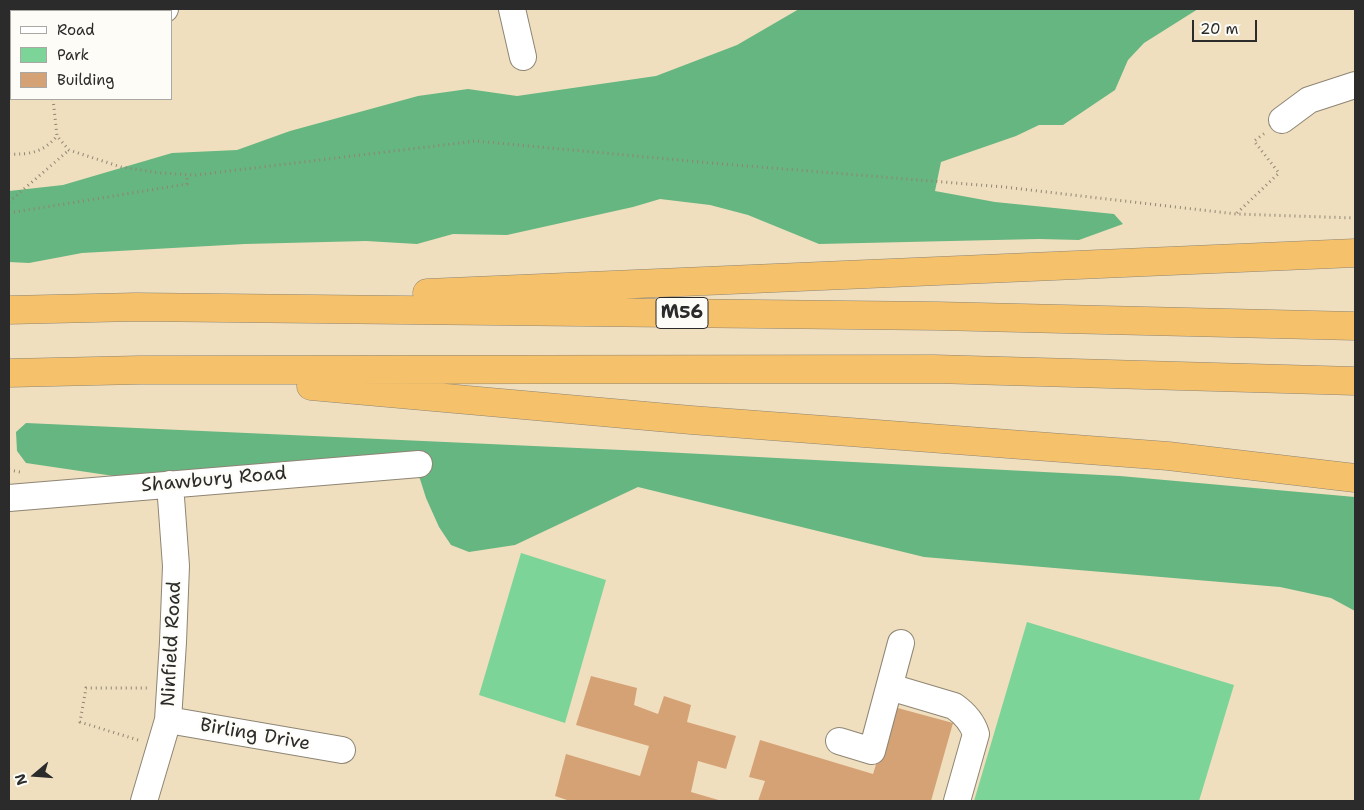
<!DOCTYPE html>
<style>
body{margin:0}
#map{position:relative;width:1364px;height:810px;overflow:hidden;background:#f0dfbe;font-family:"Shantell Sans",sans-serif}
canvas{display:block}
.frame{position:absolute;inset:0;border:10px solid #2b2b2b;pointer-events:none}
.legend{position:absolute;left:10px;top:10px;width:162px;height:90px;box-sizing:border-box;background:#fdfcf7;border:1px solid #a9a8a5;margin:0;padding:6px 9px;list-style:none;font-size:15px;color:#2b2b2b}
.legend li{display:flex;align-items:center;gap:10px;height:25px}
.legend b{width:25px;border:1px solid #a9a8a5}
.north{position:absolute;left:10px;top:750px;width:50px;height:50px;-webkit-text-stroke:4px #fdfcf7;paint-order:stroke;rotate:252deg;font-size:14px;font-weight:700;line-height:20px;text-align:center;color:#2b2b2b}
.north::after{content:'';display:block;margin:auto;width:18px;height:22px;background:#2b2b2b;clip-path:polygon(50% 0,100% 100%,50% 72%,0 100%)}
.scale{position:absolute;left:1192px;top:20px;width:65px;height:22px;box-sizing:border-box;border:2px solid #2b2b2b;border-top:0;padding-left:6px;font-size:15px;line-height:18px;white-space:nowrap;color:#2b2b2b;-webkit-text-stroke:4px #fdfcf7;paint-order:stroke}
</style>
<div id="map">
<canvas width="1364" height="810"></canvas>
<div class="frame"></div>
<ul class="legend">
<li><b style="height:6px;background:#fff"></b>Road</li>
<li><b style="height:14px;background:#7dd499"></b>Park</li>
<li><b style="height:14px;background:#d5a276"></b>Building</li>
</ul>
<div class="north">N</div>
<div class="scale">20 m</div>
</div>
<script>
const ctx = document.querySelector('canvas').getContext('2d');
ctx.lineJoin = 'round';
function fill(path, color) {
  ctx.fillStyle = color;
  ctx.fill(path, 'evenodd');
}
function trace(path, color, width, dash) {
  ctx.strokeStyle = color;
  ctx.lineWidth = width;
  ctx.lineCap = dash ? 'butt' : 'round';
  ctx.setLineDash(dash || []);
  ctx.stroke(path);
}
function write(font, color, halo, rows, align = 'center') {
  ctx.font = font + ' "Shantell Sans",sans-serif';
  ctx.lineWidth = 4.5;
  ctx.setLineDash([]);
  ctx.textBaseline = 'middle';
  ctx.strokeStyle = halo;
  ctx.fillStyle = color;
  for (const [text, x, y, turn = 0] of rows) {
    ctx.save();
    ctx.translate(x, y);
    ctx.rotate((+turn || 0) * Math.PI / 180);
    ctx.textAlign = isNaN(turn) ? turn : align;
    if (halo) ctx.strokeText(text, 0, 0);
    ctx.fillText(text, 0, 0);
    ctx.restore();
  }
}
const green = new Path2D(`
 M521,553L606,580L565,723L479,695Z
 M1027,622L1234,685L1199,801H974Z`);
const forest = new Path2D(`
 M799,9H1198L1144,43L1128,60L1115,90L1063,125H1039L1016,136L941,162L935,191L995,202L1114,214L1123,224L1079,240L1039,239L819,244L748,215L710,205L660,199L633,207L507,235L453,234L417,244L366,241L245,244L82,253L29,263L9,262V191L63,185L172,153L237,150L290,131L418,96L468,89L517,96L656,76L737,45Z
 M26,423L644,451L1120,476L1355,497V611L1331,598L1280,587L924,557L638,487L515,545L469,552L451,545L439,527L426,498L420,479L412,469L134,479L26,463L17,451L16,432Z`);
const building = new Path2D(`
 M591,676L637,688L634,705L658,714L664,696L691,705L687,722L736,736L726,769L698,761L691,792L722,801H567V800L555,796L566,754L640,776L649,746L576,725Z
 M894,707L953,723L931,801H758L765,781L749,777L760,740L873,774Z`);
const path = new Path2D(`
 M53,99L57,136L69,150L121,167L160,173L196,175L476,141L711,163L1004,187L1236,214L1355,218
 M9,154C29,155 44,152 57,136
 M9,202L69,150
 M9,213L187,184V175
 M1237,213L1279,173L1254,141L1265,133
 M9,470L20,472
 M138,740L80,722L86,688H147`);
const minor = new Path2D(`
 M512,9L523,57
 M159,11L165,9
 M9,45H11
 M1282,120L1309,100L1355,85
 M9,498L419,464
 M890,687L954,706C964,713 972,721 976,734L957,801
 M168,720L342,750
 M839,741L872,751L901,643
 M144,801L168,720L173,642L176,566L170,484`);
const highway = new Path2D(`
 M427,293L1355,253
 M9,310L136,307L937,316L1355,326
 M9,373L139,370L934,369L1355,381
 M311,386L691,420L1168,456L1355,478`);
const shields = [
 [682,313,52]
];
const shieldNames = [
 ["M56",682,313]
];
const streetNames = [
 ["Shawbury Road",214,480,-5],
 ["Ninfield Road",172,644,-87],
 ["Birling Drive",255,735,10]
];
fill(green, '#7dd499');
fill(forest, '#66b681');
fill(building, '#d5a276');
trace(minor, '#8e8574', 28);
trace(highway, '#8e8574', 29);
trace(path, '#8e8574', 3, [1, 4]);
trace(minor, '#fff', 26);
trace(highway, '#f5c16b', 28);
for (const [x, y, w] of shields) {
  const box = new Path2D();
  box.roundRect(x - w / 2, y - 15.5, w, 31, 4);
  ctx.fillStyle = '#fdfcf7';
  ctx.fill(box);
  trace(box, '#2b2b2b', 1);
}
write('bold 18px', '#2b2b2b', null, shieldNames);
write('19px', '#2b2b2b', '#fdfcf7', streetNames);
</script>
